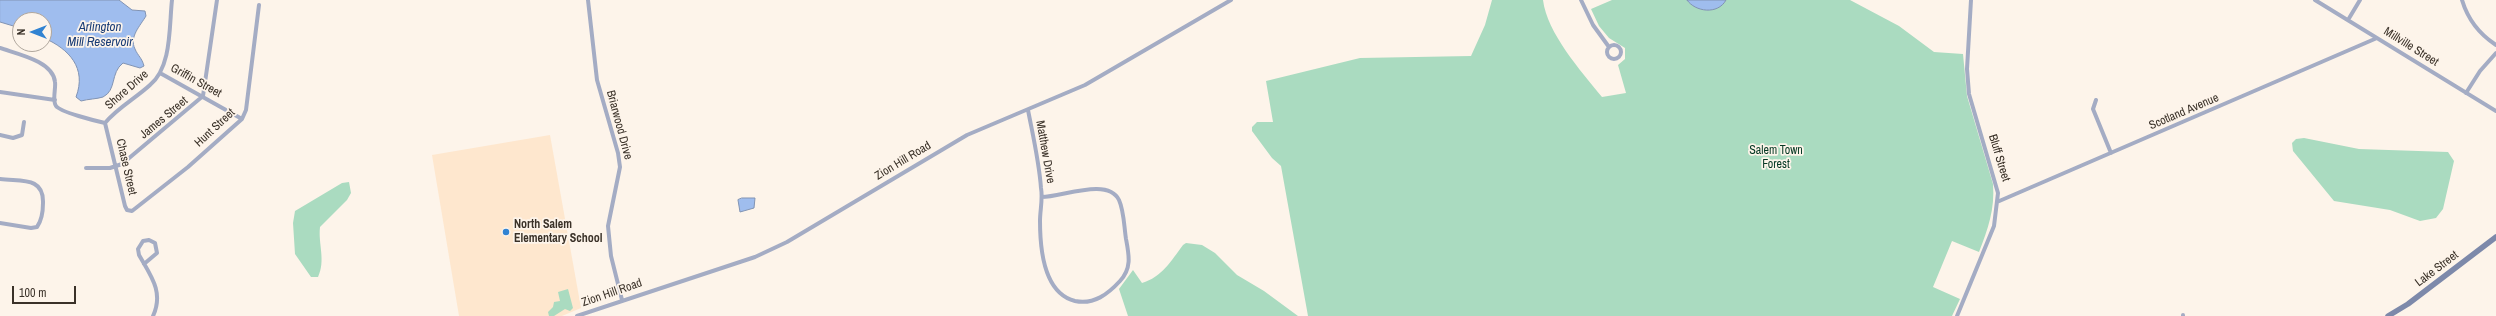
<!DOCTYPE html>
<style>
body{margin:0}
#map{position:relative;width:2496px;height:316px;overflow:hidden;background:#fdf4ea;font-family:"Archivo Narrow",sans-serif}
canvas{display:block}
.north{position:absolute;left:12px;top:12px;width:40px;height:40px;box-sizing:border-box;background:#fdf4ea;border:1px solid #afa69c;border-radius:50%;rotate:270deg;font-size:11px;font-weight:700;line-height:16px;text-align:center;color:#3a3128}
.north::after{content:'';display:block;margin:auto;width:14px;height:18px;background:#3183d2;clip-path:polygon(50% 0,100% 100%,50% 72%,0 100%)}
.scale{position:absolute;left:12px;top:286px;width:64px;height:18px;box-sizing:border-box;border:2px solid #3a3128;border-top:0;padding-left:5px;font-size:12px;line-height:14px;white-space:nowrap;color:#3a3128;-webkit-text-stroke:3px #fdf4ea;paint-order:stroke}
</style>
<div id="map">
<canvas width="2496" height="316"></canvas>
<div class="north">N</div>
<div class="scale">100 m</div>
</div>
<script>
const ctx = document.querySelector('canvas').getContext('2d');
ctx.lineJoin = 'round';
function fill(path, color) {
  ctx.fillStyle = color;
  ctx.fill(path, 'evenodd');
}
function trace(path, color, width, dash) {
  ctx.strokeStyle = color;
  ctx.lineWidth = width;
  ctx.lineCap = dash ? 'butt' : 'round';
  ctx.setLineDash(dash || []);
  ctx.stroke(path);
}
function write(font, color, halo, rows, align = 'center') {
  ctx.font = font + ' "Archivo Narrow",sans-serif';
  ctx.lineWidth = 3.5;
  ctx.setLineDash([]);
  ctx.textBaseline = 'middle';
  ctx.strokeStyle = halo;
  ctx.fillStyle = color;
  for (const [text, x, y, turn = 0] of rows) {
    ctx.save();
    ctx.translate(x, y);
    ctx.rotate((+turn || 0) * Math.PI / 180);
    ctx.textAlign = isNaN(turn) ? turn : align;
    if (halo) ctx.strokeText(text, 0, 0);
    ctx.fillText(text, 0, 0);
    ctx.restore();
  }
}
const built = new Path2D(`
 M550,135L581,308L562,316H459L432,155Z`);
const green = new Path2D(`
 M1492,0H1543C1547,33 1581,71 1602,97L1626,93L1618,65L1625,59V48L1609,38L1599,26L1591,9L1612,0H1850L1899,26L1934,52L1963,54L1967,96L1993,184C1995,209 1988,229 1979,252L1952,241L1933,287L1960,299L1952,316H1308L1281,166L1272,158L1252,131V127L1257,122H1273L1266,81L1360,58L1471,56L1485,25Z
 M2304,138L2359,149L2448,152L2454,161L2443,209L2436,218L2420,221L2390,210L2334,201L2293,151L2292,143L2296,139Z
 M349,182L351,193L347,200L320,227C318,244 326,260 318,277H311L295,254L293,223L295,211L342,183Z
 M1186,243L1202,245L1215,253L1237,275L1264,291L1298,316H1128L1119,289L1133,270L1142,283C1162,277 1171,261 1183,245Z
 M568,289L573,308L570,311L565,309L554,316H549L548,312L553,307L554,302L560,301L558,292Z`);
const water = new Path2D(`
 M0,0H119L132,10L145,11L146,16C140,26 129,37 135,49C138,56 142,58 144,66L140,68L123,63C110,73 117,90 103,97C97,99 88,99 81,101L76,97C87,68 69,49 44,38V20H20V28L0,22Z
 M1687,0H1726C1718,15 1695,12 1687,0Z
 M742,198H755L754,208L740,212L738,200Z`);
const street = new Path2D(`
 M588,0L597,80L618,153L620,167L608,226L611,256L622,300
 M1581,0L1593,25L1609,47
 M2315,0L2496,111
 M2462,0C2468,20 2479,34 2496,45
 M2348,20L2360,0
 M1607 52a7 7 0 1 1 14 0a7 7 0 1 1-14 0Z
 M0,48C17,54 53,61 55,82C56,89 52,100 56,106C60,112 96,121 105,123
 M160,73L242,119
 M0,92L55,100
 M2466,93L2480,71L2496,53
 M2096,100L2093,109L2111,153
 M1028,110C1033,136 1039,161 1041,188C1043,199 1040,210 1040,221C1040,248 1043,293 1075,301C1094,305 1108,294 1120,281C1132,268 1129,255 1126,239C1124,226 1124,211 1119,200C1108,177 1062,197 1042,197
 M105,123L125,206L127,210L132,211L188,167L242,119L246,110L259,5
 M105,123C117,108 136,98 150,85C172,67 169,26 172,0
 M0,135L13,138L22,135L24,122
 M86,168H110L122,164L203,96L217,0
 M0,179C20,182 44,176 43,203C43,212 42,220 37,227L31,228L0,223
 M1997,202L2377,38
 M144,264L157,253L155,243L149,240L143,241L138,249L139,255C151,276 164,292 153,316
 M2183,315V316
 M577,316L755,257L787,242L967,135L1085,85L1231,0
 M1957,316L1994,226L1998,193L1969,94L1967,69L1971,0`);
const secondary = new Path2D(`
 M2388,316L2408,304L2496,237`);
const markers = [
 [506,232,4,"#3183d2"]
];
const streetNames = [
 ["Millville Street",2411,47,32],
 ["Griffin Street",196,81,29],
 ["Shore Drive",127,90,-41],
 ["Scotland Avenue",2184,112,-23],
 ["James Street",164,118,-40],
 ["Briarwood Drive",619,125,75],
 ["Hunt Street",215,128,-43],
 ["Matthew Drive",1045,152,80],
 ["Bluff Street",1999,158,73],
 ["Zion Hill Road",903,161,-31],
 ["Chase Street",126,167,77],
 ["Lake Street",2437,269,-37],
 ["Zion Hill Road",612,293,-19]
];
const parkNames = [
 ["Salem Town",1776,151],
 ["Forest",1776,165]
];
const poiNames = [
 ["North Salem",514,225],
 ["Elementary School",514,239]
];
const waterNames = [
 ["Arlington",100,28],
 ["Mill Reservoir",100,43]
];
fill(built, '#fee7ce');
fill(green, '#aadbc0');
fill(water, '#9fbdee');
trace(water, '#8193b3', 1);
trace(street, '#a4acc4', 4);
trace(secondary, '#7d89aa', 5.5);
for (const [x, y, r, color] of markers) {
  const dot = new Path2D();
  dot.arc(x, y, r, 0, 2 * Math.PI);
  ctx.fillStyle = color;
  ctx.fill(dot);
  trace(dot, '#fdf4ea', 1.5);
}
write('12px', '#3a3128', '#fdf4ea', streetNames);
write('12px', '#053924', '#fdf4ea', parkNames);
write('bold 12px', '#3a3128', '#fdf4ea', poiNames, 'left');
write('italic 13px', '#193c76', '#fdf4ea', waterNames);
</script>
